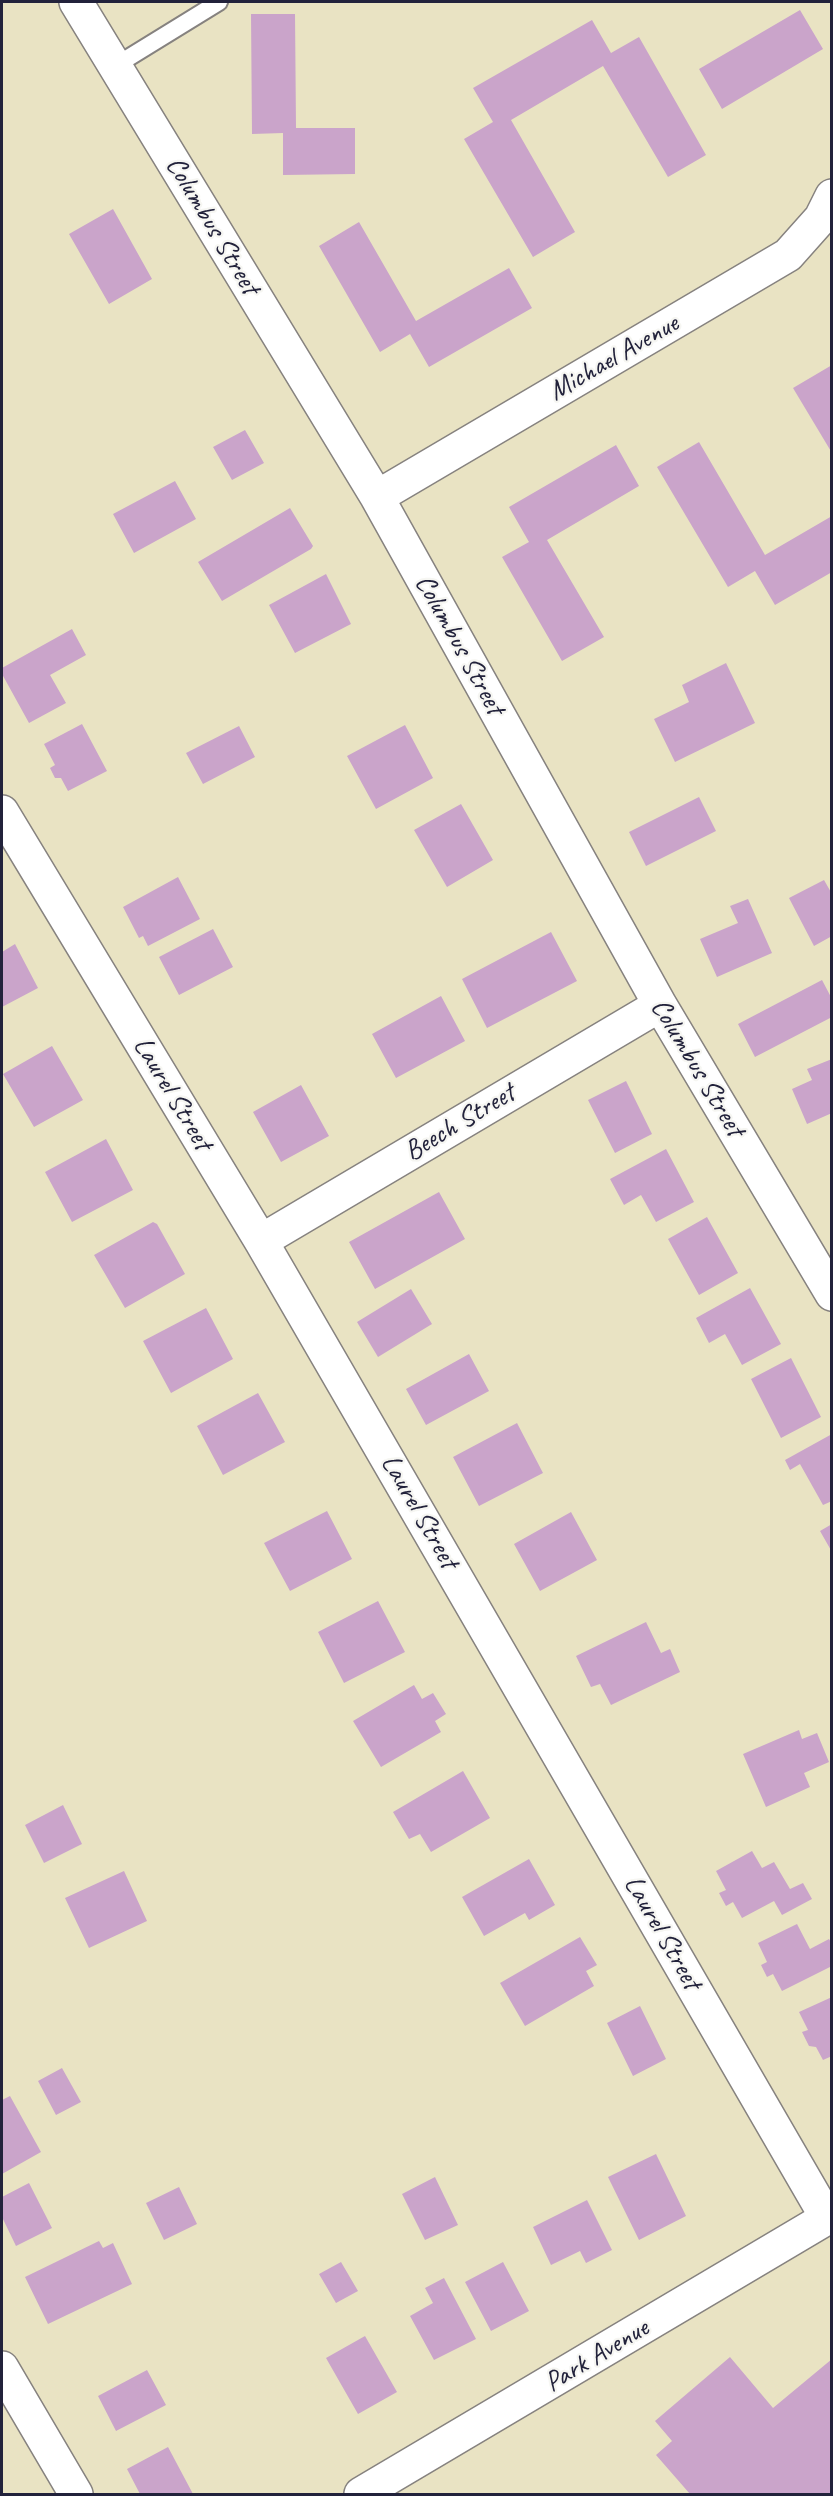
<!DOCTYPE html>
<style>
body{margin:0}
#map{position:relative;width:833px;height:2496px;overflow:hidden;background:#e9e3c3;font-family:Caveat,sans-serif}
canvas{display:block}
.frame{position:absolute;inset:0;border:3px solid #22223b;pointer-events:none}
</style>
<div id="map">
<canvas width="833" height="2496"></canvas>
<div class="frame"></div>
</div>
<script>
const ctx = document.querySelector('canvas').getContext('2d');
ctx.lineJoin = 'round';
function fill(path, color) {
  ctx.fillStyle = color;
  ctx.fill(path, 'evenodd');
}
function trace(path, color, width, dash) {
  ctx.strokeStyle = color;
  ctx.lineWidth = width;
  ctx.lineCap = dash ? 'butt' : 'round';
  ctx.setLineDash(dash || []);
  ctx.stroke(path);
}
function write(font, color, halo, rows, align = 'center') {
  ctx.font = font + ' Caveat,sans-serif';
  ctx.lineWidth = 4.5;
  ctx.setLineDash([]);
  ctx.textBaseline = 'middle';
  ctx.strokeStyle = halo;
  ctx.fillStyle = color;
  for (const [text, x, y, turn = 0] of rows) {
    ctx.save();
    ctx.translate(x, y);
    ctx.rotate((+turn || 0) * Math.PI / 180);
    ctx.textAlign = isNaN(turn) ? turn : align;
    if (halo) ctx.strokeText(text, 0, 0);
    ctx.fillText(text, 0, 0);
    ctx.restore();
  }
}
const building = new Path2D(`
 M800,10L823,49L722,109L699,69Z
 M251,14H295L296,128H355V174L283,175V133L252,134Z
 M592,20L611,53L639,37L706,155L668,177L603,66L511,120L575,232L533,257L464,139L493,122L473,88Z
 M113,209L152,279L109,304L69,234Z
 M359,222L416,321L509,268L532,308L429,367L410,334L380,352L319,246Z
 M832,365V453L793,388Z
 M245,430L264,463L232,480L213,447Z
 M699,442L765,555L832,516V572L775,605L755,571L728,587L657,467Z
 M616,445L639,486L547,540L604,637L562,661L502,557L529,542L509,507Z
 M175,481L196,519L134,553L113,514Z
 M290,508L313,546L311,549L222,601L198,562Z
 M326,574L351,624L295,653L269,605Z
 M72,629L86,655L50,675L66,703L29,723L2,674V668Z
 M726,663L755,723L675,762L654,719L689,702L682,685Z
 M82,724L107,771L68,791L61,778H55L50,768L55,765L44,744Z
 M405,725L433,778L376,809L347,756Z
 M239,726L255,757L203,784L186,753Z
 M699,797L716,831L646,866L629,832Z
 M461,804L493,860L447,887L414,830Z
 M178,877L200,919L148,946L143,936L139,938L123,907Z
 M824,880L832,894V936L814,946L789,898Z
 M748,899L772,953L717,977L700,939L738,923L730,906Z
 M213,929L233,967L179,995L159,957Z
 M551,932L577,981L487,1028L462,979Z
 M15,944L38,988L2,1007V952Z
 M822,980L832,999V1017L755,1057L738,1024Z
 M441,996L465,1041L396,1078L372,1034Z
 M52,1046L83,1100L34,1127L3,1074Z
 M832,1059V1113L807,1124L792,1089L812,1080L807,1069Z
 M626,1081L652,1134L615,1153L588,1100Z
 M301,1085L329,1136L281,1162L253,1112Z
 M106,1139L133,1190L72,1222L45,1172Z
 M666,1149L694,1202L656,1222L641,1195L624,1205L610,1179Z
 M439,1192L465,1239L375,1289L349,1242Z
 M707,1217L738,1273L699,1295L668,1239Z
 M153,1222L157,1224L185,1274L125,1308L94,1255Z
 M750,1288L781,1344L742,1365L725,1334L709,1343L696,1318Z
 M411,1289L432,1324L378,1357L357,1322Z
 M206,1308L233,1359L171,1393L143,1341Z
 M469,1354L489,1391L426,1425L406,1389Z
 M791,1358L821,1417L781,1438L751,1379Z
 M258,1393L285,1442L223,1475L197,1426Z
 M517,1423L543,1473L479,1506L453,1457Z
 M832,1434V1501L823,1505L800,1464L790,1470L785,1460Z
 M327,1511L352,1559L290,1591L264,1543Z
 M571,1512L597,1560L540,1591L514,1544Z
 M832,1524V1552L820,1531Z
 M378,1601L405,1652L344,1683L318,1632Z
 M646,1622L661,1653L670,1649L680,1672L611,1705L600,1684L591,1687L576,1656Z
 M414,1685L422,1699L433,1693L446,1714L435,1721L441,1732L381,1767L353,1721Z
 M799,1730L802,1739L817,1733L829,1762L804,1773L810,1787L766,1807L743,1754Z
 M463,1771L490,1818L431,1852L420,1834L409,1839L393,1812Z
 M63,1805L82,1844L44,1863L25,1825Z
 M752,1851L762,1868L774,1862L790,1889L803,1883L812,1899L782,1915L774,1901L742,1918L733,1902L726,1906L719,1893L726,1890L716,1871Z
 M529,1859L555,1905L529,1920L525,1913L484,1936L462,1897Z
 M124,1871L147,1921L89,1948L65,1898Z
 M797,1924L810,1949L829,1939L832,1944V1966L782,1991L773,1974L767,1977L761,1965L767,1962L758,1943Z
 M580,1937L597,1965L586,1971L594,1986L525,2026L500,1983Z
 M832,1997V2056L823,2060L816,2047L809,2046L802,2032L808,2030L799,2012Z
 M640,2006L666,2059L633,2076L607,2023Z
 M62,2068L81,2102L56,2115L38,2081Z
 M10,2096L41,2152L2,2174V2100Z
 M656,2154L686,2216L639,2240L608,2177Z
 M435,2177L458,2225L425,2240L402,2194Z
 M29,2183L52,2228L16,2246L2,2217V2197Z
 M179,2187L197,2224L164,2240L146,2203Z
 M587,2200L612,2250L586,2263L580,2251L551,2265L533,2227Z
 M99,2241L103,2248L113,2243L132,2284L48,2324L25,2277Z
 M341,2262L358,2291L336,2303L319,2274Z
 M503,2262L529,2311L491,2331L465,2282Z
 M444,2278L476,2339L434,2360L410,2316L433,2303L425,2288Z
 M365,2336L397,2392L358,2414L326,2358Z
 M730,2357L773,2408L832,2359V2494H690L656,2455L672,2441L655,2421Z
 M147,2370L166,2405L116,2431L98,2396Z
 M168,2447L193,2494H140L127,2469Z`);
const lane = new Path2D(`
 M115,66L219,2`);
const street = new Path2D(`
 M76,2L377,497L660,1005L832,1294
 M377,497L788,255L821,218L832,196
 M2,812L261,1241L827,2218
 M261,1241L660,1005
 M2,2368L76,2494`);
const secondary = new Path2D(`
 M361,2494L832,2215`);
const streetNames = [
 ["Columbus Street",212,226,59],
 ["Michael Avenue",614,358,-30],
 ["Columbus Street",459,645,61],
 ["Columbus Street",697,1068,59],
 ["Laurel Street",172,1094,59],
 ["Beech Street",460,1123,-31],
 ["Laurel Street",419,1512,60],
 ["Laurel Street",662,1933,60],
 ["Park Avenue",597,2356,-31]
];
fill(building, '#caa4ca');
trace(lane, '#86827f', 20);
trace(street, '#86827f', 36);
trace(secondary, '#86827f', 36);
trace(lane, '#fff', 16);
trace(street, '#fff', 33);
trace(secondary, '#fff', 33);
write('28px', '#22223b', '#f6f6f2', streetNames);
</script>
